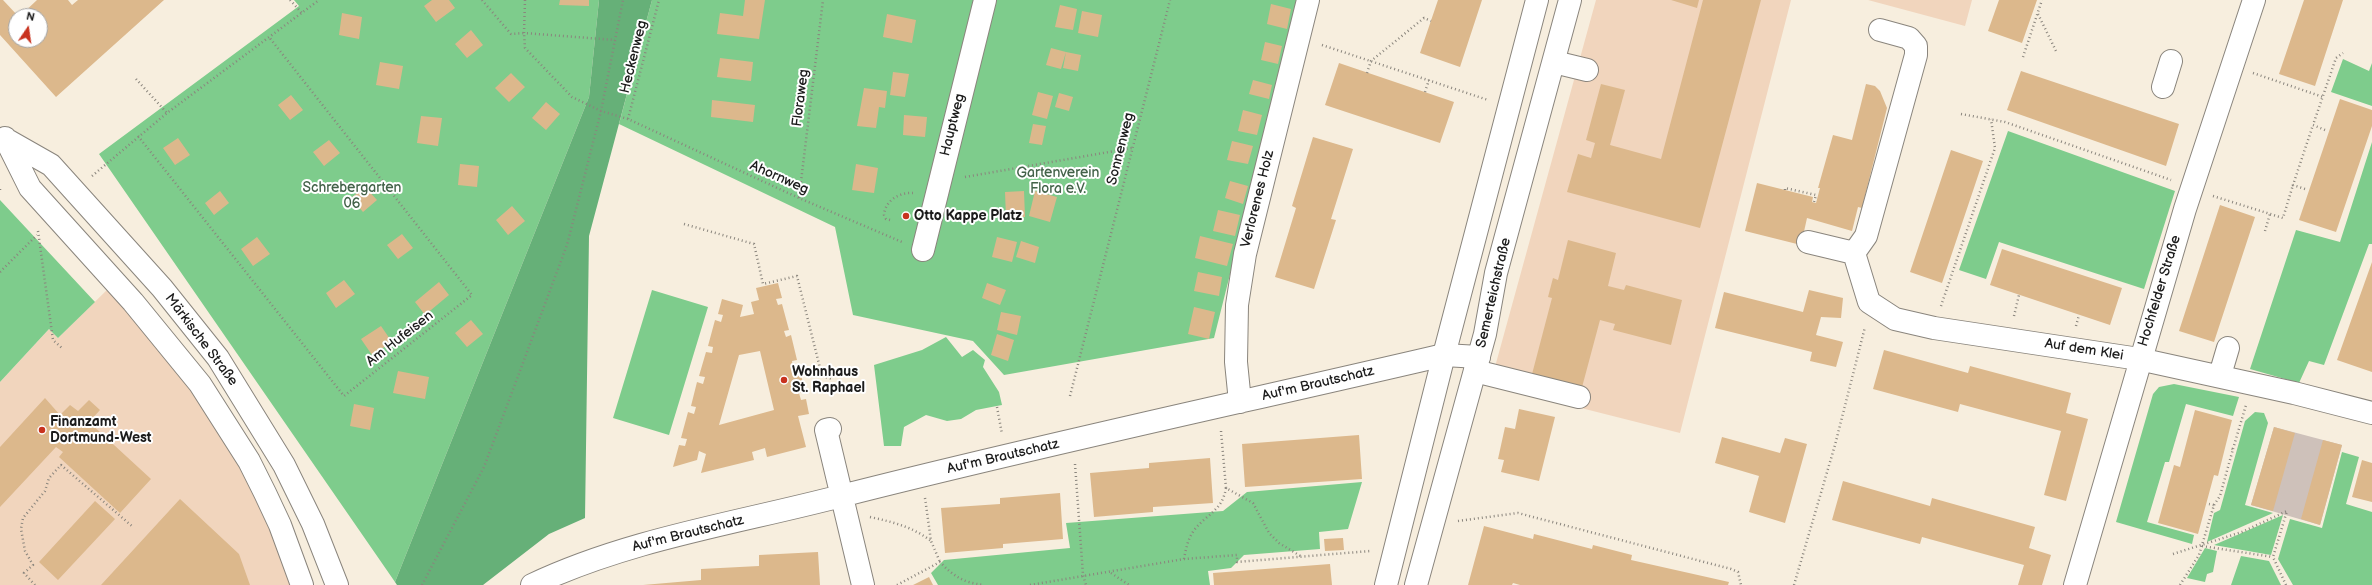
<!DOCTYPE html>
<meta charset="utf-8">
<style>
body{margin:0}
#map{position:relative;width:2372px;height:585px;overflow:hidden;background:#f7eede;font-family:"Balsamiq Sans",sans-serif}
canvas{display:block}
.north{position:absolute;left:8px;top:8px;width:40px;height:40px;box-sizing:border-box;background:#fff;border:1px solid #a4a4a4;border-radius:50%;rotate:13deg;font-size:11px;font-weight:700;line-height:16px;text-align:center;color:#1c1c1c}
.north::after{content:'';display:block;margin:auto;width:14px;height:18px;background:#c8321e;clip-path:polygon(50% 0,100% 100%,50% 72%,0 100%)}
</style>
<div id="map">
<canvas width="2372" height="585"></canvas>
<div class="north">N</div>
</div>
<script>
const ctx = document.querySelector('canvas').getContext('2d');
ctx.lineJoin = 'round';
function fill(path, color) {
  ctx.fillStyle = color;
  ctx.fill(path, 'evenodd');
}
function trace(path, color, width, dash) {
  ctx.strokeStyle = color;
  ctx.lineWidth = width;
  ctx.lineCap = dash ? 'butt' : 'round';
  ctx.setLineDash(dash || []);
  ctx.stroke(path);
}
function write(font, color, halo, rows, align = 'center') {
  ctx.font = font + ' "Balsamiq Sans",sans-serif';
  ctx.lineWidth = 4;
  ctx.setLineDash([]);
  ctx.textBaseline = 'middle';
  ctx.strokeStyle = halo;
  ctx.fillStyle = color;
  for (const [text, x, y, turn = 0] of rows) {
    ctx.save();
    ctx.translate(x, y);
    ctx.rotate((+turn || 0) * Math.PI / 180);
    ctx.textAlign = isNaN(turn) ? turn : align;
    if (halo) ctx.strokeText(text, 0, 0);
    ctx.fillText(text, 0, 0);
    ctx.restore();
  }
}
const built = new Path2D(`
 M1596,0H1791L1680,433L1490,385Z
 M1868,0H1972L1965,26Z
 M110,287L192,389L241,466L271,527L294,585H0V382L49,329L58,338Z`);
const industrial = new Path2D(`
 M2274,427L2342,445L2320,525L2251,505Z`);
const green = new Path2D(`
 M294,0H599L589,97L395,582L99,154L299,6Z
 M652,0H1299L1214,338L1004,375L973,341L853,315L835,227L619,124Z
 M2343,59L2369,71L2372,63V106L2331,92Z
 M2008,131L2175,191L2144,289L1999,242L1986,279L1959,270Z
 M2372,142V244H2369L2324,365L2309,361L2299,383L2250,369L2296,230L2340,242Z
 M0,200L95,302L58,338L49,329L0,382Z
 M652,290L708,307L669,435L613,418Z
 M946,337L962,357L973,350L985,360L983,367L999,392L1002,405L976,410L961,419L947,421L926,415L904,427L901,446H884L874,365L922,350Z
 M2174,384L2239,397L2233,416L2186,404L2169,462H2165L2147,522L2194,535L2192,544L2116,522L2153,394L2159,387Z
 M2255,412L2264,413L2268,423L2245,505L2273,513L2207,542L2214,513L2220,510L2245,421Z
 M2342,452L2359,457L2346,504L2372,512V585H2293L2278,559L2290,519L2322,528Z
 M1362,482L1348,529L1319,532L1320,549L1244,555L1231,568L1208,571L1210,585H938L931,573L944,560L1070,548L1066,523L1223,511L1247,492Z
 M2283,515L2271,555L2214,545Z
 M2205,548L2217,551L2213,572L2207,574L2205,582L2187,578Z
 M2241,556L2269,561L2281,585H2231Z`);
const forest = new Path2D(`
 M599,0H652L589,236L585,518L549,534L483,585H397L395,582L589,97Z`);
const building = new Path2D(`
 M0,0H3L18,16H16V40H40V16H20L37,0H68L72,5L78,0H164L56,97L0,35Z
 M432,0H449L455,8L436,22L424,6Z
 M560,0H589V6L559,5Z
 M745,0H765L759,39L717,34L720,13L743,16Z
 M1438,0H1482L1460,67L1420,53Z
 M1671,0H1699L1697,8Z
 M1703,0H1761L1700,228L1567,192L1578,154L1591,158L1595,143L1586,140L1601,84L1625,90L1610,145L1661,159Z
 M1999,0H2037L2022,43L1988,31Z
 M2304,0H2343L2315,86L2279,74Z
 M1271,4L1291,9L1287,29L1267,24Z
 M1060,5L1077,9L1073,30L1055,27Z
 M1082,11L1102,15L1098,37L1078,33Z
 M342,13L362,17L359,39L339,35Z
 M887,14L916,20L912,43L883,37Z
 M471,30L483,45L467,58L455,44Z
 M1265,42L1282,46L1278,64L1261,60Z
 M1051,48L1066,52L1061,69L1046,65Z
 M1066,52L1081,55L1078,71L1063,68Z
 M720,58L753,62L751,81L717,77Z
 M380,62L403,66L399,89L376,85Z
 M1339,63L1454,102L1440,143L1325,105Z
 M2021,71L2179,124L2166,166L2007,110Z
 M893,72L909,74L905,97L890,95Z
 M511,73L525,87L509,102L495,88Z
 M1253,80L1272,85L1269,99L1249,94Z
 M1866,84L1875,86L1880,91L1887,108L1862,208L1858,207L1852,231L1807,218L1801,245L1745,231L1757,183L1813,197L1812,202L1816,203L1820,188H1818L1833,135L1852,140Z
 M864,88L887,91L885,108L879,107L876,128L857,126Z
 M1038,92L1053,96L1047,119L1032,115Z
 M1059,93L1073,97L1069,111L1055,107Z
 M291,95L303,110L290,120L278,105Z
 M2340,99L2372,110V126L2336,232L2299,220Z
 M712,100L755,105L753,122L711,117Z
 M546,102L560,114L546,130L532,118Z
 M1243,110L1262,115L1257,135L1238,131Z
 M904,115L927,117L925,137L903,135Z
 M421,116L442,118L438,146L417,143Z
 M1033,124L1046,126L1042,145L1029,143Z
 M1313,137L1353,149L1331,219L1336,220L1314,289L1275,277L1296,208L1292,206Z
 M178,138L190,155L175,165L163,148Z
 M329,140L340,153L324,166L313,152Z
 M1232,141L1253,146L1248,164L1227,160Z
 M1951,150L1983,161L1942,283L1910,272Z
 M460,164L479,166L477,187L458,185Z
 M856,164L878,168L874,193L852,190Z
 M1230,181L1248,186L1243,204L1225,198Z
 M365,187L377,200L363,212L351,198Z
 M220,191L229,203L214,215L205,203Z
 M1024,191L1025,217H1006L1005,192Z
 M1035,191L1057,197L1050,222L1029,216Z
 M2220,205L2255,217L2214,342L2179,331Z
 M512,206L525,221L508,235L496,220Z
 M1218,210L1240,215L1235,236L1213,231Z
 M402,234L413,248L398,259L387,245Z
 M1200,236L1233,244L1227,266L1195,258Z
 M257,237L270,254L253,266L241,249Z
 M997,237L1017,242L1012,262L992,257Z
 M1568,240L1616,253L1608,286L1624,290L1626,285L1682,300L1671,345L1613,330L1615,324L1600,320L1581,391L1531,378L1552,298L1548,297L1553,278L1558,280Z
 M1021,241L1039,247L1035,263L1016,257Z
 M2002,249L2122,288L2110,325L1990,285Z
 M2372,262V372L2337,360Z
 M1198,272L1222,277L1219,296L1194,291Z
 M344,280L355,294L336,308L326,293Z
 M439,282L449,295L425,315L415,302Z
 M778,283L782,298L776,299L778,305L782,304L789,330L784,331L786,337L791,335L797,360L792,361L793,368L799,366L805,392L799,393L801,400L806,399L809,414L798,416L806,447L767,457L765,448L752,452L754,460L701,473L706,454L699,451L697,460L673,467L679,445L685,446L687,439L681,438L688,412L694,414L696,407L691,406L697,382L703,384L705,377L699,376L706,352L712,353L713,347L708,346L715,320L721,322L723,315L718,314L722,299L743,305L740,317L754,314L751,302L759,300L756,288ZM760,351L774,410L719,425L739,355Z
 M987,283L1006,290L1000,305L982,298Z
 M1809,290L1843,298L1841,318L1821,317L1816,335L1843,342L1836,367L1810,361L1812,352L1715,328L1724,292L1803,312Z
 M1194,307L1215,312L1209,339L1188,334Z
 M1001,312L1021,316L1017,335L997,330Z
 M471,320L483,334L467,347L455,333Z
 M381,326L392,342L372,355L361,339Z
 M997,334L1014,340L1008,361L991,355Z
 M1884,350L1968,373L1970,366L2071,393L2066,413L2088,419L2066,501L2044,495L2061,431L1960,404L1958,412L1873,389Z
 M398,371L429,377L425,399L393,393Z
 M45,398L60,415L70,405L78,411L89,400L100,410L89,422L151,479L120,513L59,457L63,452L56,447L0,507V447Z
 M354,404L374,408L370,430L350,426Z
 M1519,409L1555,417L1539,481L1501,472L1504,460L1498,459L1505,427L1515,429Z
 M2195,410L2232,420L2218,476L2214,475L2198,534L2158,523L2174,465L2180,467Z
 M2274,427L2295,433L2273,511L2251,505Z
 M1359,435L1362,479L1245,487L1242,444Z
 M1722,437L1780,453L1785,438L1807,444L1785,523L1749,512L1759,476L1715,463Z
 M2323,440L2342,445L2320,525L2301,519Z
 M1210,458L1213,503L1153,507V512L1094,517L1090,473L1149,468V463Z
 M2362,460L2372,463V502L2352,497Z
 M1843,481L1930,506L1932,498L2035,527L2029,548L2051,555L2042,585H2018L2024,565L1922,537L1920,544L1832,520Z
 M1060,493L1063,539L1003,544V548L945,553L941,508L1000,504V498Z
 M180,499L239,554L250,585H101Z
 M95,501L115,519L58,580L39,562Z
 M1484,526L1533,539L1534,534L1592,549L1593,545L1632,555L1631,560L1729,582L1728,585H1520L1513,583L1512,585H1468Z
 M1343,538L1344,550L1325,551L1324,539Z
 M818,552L820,585H643L701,580V569L759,566V555Z
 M1330,564L1332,585H1214L1213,573Z
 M929,577L933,585H913Z`);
const path = new Path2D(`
 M290,0L302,13
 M482,0L511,34L524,33L525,48L572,97L601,111L628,119L799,198L902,242
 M525,0L524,33L615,40
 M2038,14L2056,51
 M1322,45L1488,100
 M2023,57L2042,0
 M1367,73L1371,61L1424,18L1431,21
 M2253,73L2323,97
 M136,79L167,113
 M1425,92L1429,80
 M1961,114L2005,122L2171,180
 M628,119L659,0
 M2325,130L2313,125L2336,58L2343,53
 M138,136L344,396L472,295L269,37
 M92,176L167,113L319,0
 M965,177L1132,148
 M0,189V190
 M2305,189L2293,185L2313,125
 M1785,190V188L1816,195L1814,202
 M2213,196L2283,218L2293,185
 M799,198L823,0
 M890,220L886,219L884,215C885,201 899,192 913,193
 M684,224L754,244L763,284L797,276L822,376L832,379
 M38,231L53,340L63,349
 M2265,231L2270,214
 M0,272L37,235
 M1941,306L1995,148L1991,119
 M2014,316L2019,295
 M2076,326L2079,315
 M1070,396L1170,0
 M997,407L1002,434
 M1221,431L1226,488L1253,503L1269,533L1279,543L1302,557
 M2233,449L2246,405
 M1075,464L1083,575L1086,585
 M925,498L931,541L940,562
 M2214,505L2220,496L2233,449L2229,448
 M870,517C893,522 913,527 931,541
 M1458,521L1518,513L1731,569L1738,572L1741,585
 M2202,546L2273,557
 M2173,554L2242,532L2287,511
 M1184,559C1186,548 1188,538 1195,529C1208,513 1222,511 1226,488
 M1111,573L1129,585
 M35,585L24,573L33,565L25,551L21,529L23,518L45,491L49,478L61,465L133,527
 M422,585L484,467L567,245L601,111L623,0
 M897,585L940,562C953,576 964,583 984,585
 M1030,585L1184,559L1237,555V562L1370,551
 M1794,585L1835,445L1865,327
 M2180,585L2199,555L2214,505L2209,504
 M2286,585L2273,557L2287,511`);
const minor = new Path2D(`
 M1554,62L1587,70
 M2163,87L2171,61
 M1808,242L1854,253L1869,302L1895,319L1934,328L2139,359L2294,393L2372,413
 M923,250L985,0
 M1854,253L1866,236L1916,55V46L1909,38L1880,30
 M1475,371L1579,397
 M2220,375L2228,348
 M1240,402L1236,362L1237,305L1245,254L1308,0
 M830,429L826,430L863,585
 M532,585C629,539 738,523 841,496C1040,445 1243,402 1444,355L1479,357
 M2075,585L2185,209L2254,0`);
const major = new Path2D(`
 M5,138L30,188L133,302L200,384L249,461L265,493L280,525L302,585
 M7,140L51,165L162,288L218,358L284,465L313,524L337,585
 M1386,585L1444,355L1537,0
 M1416,585L1485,334L1496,273L1570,0`);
const markers = [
 [906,216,4,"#c8321e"],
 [784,380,4,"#c8321e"],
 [42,430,4,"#c8321e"]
];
const streetNames = [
 ["Heckenweg",634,57,-76],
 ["Floraweg",801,98,-83],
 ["Hauptweg",953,125,-76],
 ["Sonnenweg",1121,149,-76],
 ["Ahornweg",779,178,24],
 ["Verlorenes Holz",1258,199,-76],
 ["Hochfelder Straße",2160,291,-73],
 ["Semerteichstraße",1494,293,-77],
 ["Am Hufeisen",400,339,-38],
 ["Märkische Straße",201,340,53],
 ["Auf dem Klei",2084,350,9],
 ["Auf'm Brautschatz",1318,384,-13],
 ["Auf'm Brautschatz",1003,457,-13],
 ["Auf'm Brautschatz",688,534,-14]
];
const parkNames = [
 ["Gartenverein",1058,173],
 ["Flora e.V.",1058,189],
 ["Schrebergarten",352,188],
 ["06",352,204]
];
const poiNames = [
 ["Otto Kappe Platz",914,216],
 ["Wohnhaus",792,372],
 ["St. Raphael",792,388],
 ["Finanzamt",50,422],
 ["Dortmund-West",50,438]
];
fill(built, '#f1d5bd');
fill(industrial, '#cec1ba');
fill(green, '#7ecc8c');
fill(forest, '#66b078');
fill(building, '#dcb88c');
trace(minor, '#8a857d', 24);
trace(major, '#8a857d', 24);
trace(path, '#8a857d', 2.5, [1, 3]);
trace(minor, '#fff', 22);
trace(major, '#fff', 22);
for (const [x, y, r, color] of markers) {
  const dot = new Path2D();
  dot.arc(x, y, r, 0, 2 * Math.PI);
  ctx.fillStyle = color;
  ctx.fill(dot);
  trace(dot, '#fff', 1.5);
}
write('14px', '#1c1c1c', '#fff', streetNames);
write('14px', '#436249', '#fff', parkNames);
write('bold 14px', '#1c1c1c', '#fff', poiNames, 'left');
</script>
